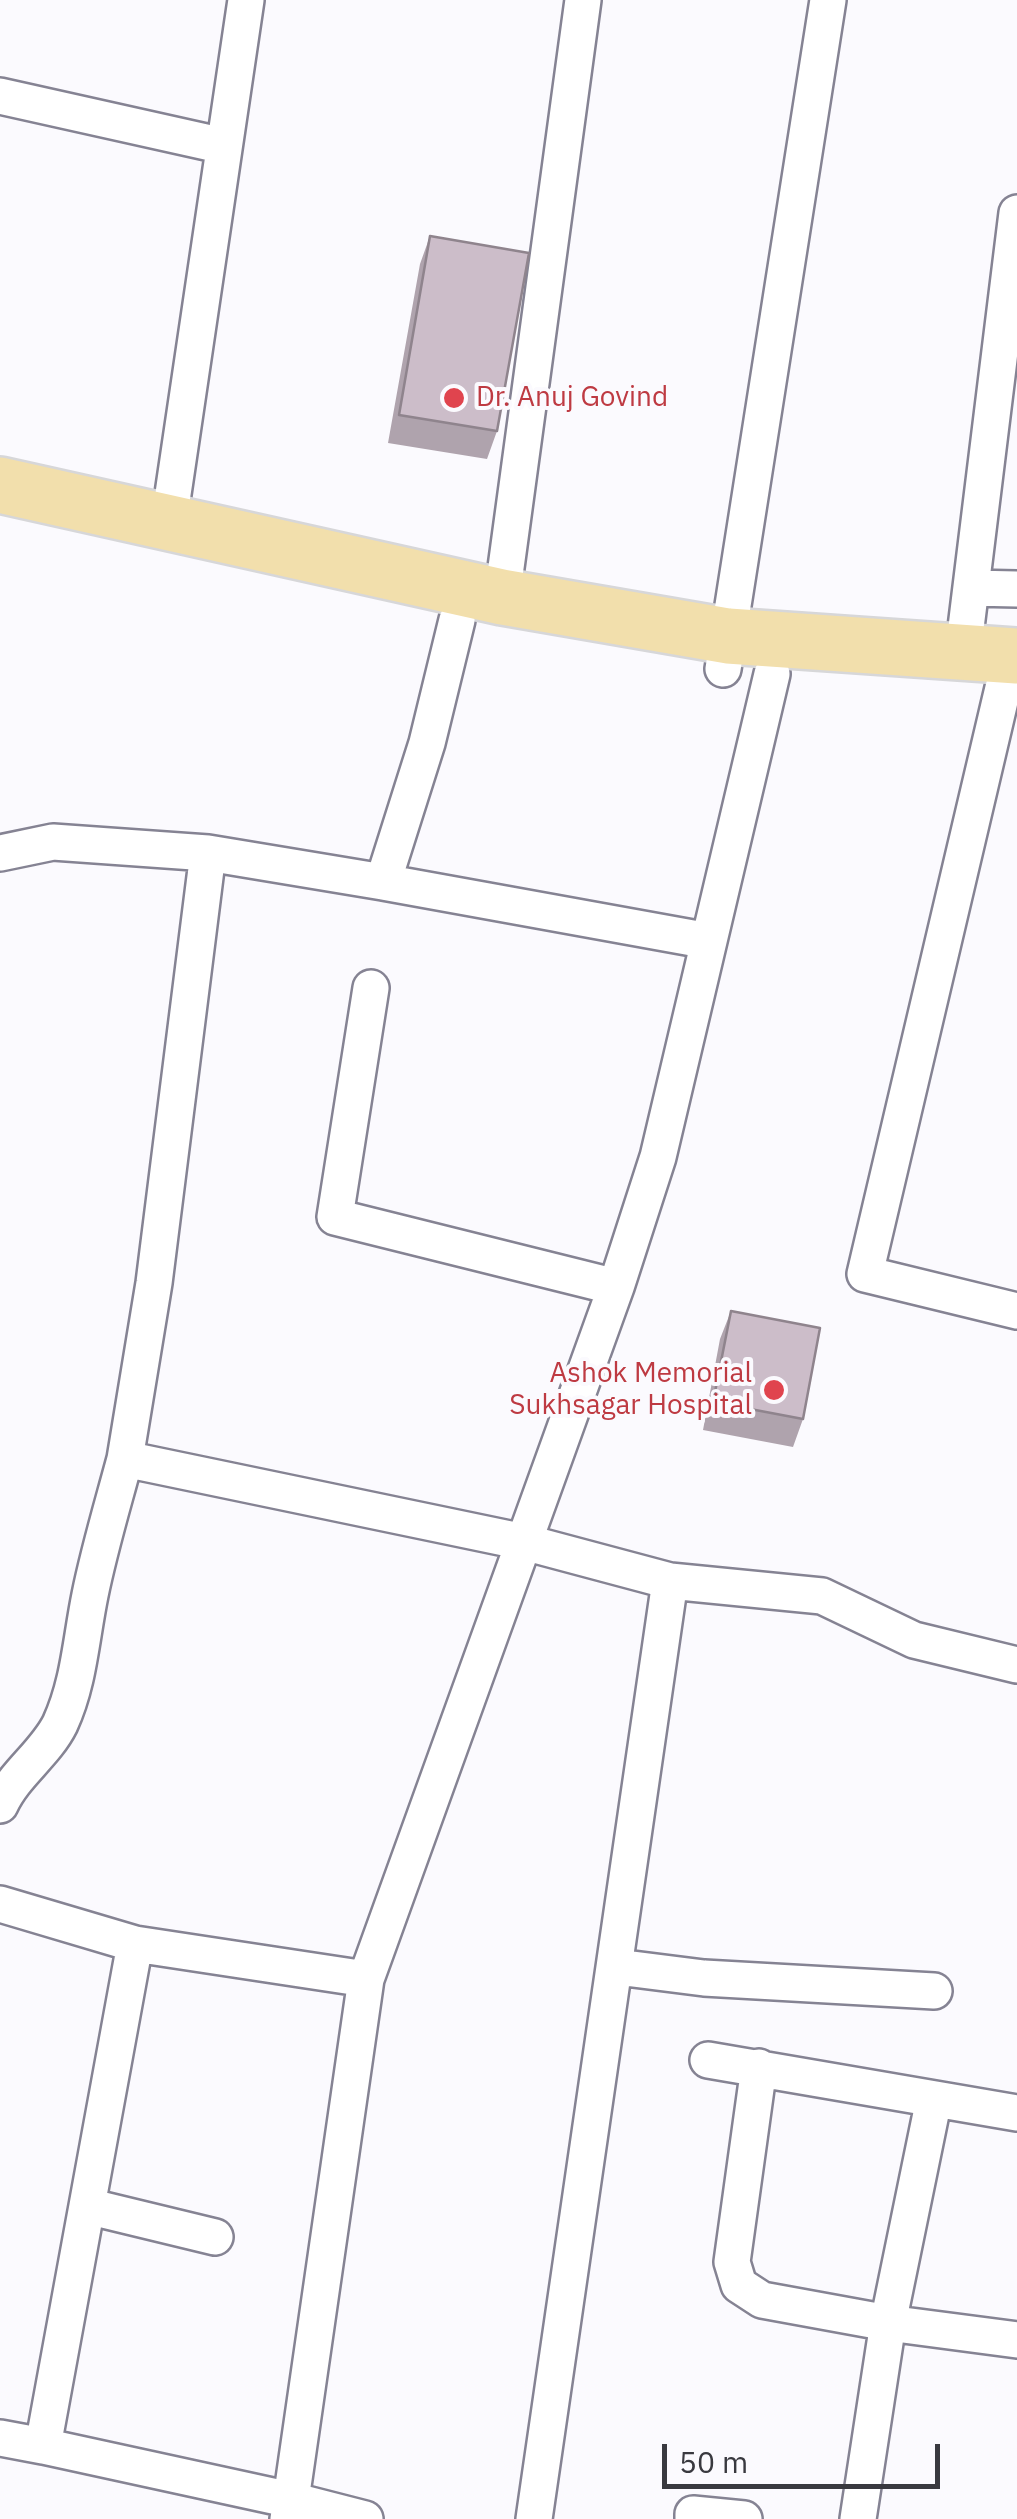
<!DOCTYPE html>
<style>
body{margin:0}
#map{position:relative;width:1017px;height:2519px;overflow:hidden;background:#fbfafe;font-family:"IBM Plex Sans",sans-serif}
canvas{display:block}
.scale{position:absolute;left:662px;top:2444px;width:278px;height:45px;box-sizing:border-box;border:5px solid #39393f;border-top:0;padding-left:12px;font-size:30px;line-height:35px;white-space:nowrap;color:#39393f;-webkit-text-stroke:8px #fbfafe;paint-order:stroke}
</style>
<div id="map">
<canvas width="1017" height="2519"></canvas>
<div class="scale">50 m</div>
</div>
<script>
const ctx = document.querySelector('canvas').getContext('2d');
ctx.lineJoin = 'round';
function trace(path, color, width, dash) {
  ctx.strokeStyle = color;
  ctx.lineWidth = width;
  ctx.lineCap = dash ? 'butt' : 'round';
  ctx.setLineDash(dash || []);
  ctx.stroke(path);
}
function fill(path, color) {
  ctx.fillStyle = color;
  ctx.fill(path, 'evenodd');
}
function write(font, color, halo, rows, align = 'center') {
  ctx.font = font + ' "IBM Plex Sans",sans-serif';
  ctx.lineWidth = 8;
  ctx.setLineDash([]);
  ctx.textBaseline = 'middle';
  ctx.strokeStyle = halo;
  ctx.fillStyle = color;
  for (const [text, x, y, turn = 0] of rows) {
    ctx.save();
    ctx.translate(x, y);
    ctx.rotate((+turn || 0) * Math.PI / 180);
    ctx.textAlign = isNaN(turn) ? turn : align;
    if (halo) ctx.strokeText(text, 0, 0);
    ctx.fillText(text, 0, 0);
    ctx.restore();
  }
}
const street = new Path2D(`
 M0,96L224,146
 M169,521L246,0
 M971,588L1017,589
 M502,597L583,0
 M963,652L1017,213
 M723,669L828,0
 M1003,688L865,1274L1017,1311
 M0,853L53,842L208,853L383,882L427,743L457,620
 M208,853L154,1283L125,1459L524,1542L670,1581L534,2519
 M383,882L709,941
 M371,988L335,1217L616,1287
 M670,1581L822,1596L914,1640L1017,1665
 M0,1805C14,1774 45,1754 60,1724C79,1683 81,1639 90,1595C99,1550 113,1504 125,1459
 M0,1904L135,1944L366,1979
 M135,1944L43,2446L291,2500L288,2519
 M617,1967L704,1978L934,1991
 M708,2060L1017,2113
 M759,2067L732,2262L739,2285L762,2300L888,2323L934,2099
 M87,2206L215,2237
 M0,2438L43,2446
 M365,2519L291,2500L366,1979L616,1287L658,1157L772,674
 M693,2519V2514L744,2519
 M858,2519L888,2323L1017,2340`);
const primary = new Path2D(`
 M0,485L502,597L728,636L1017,656`);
const wall = new Path2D(`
 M430,236L497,431L487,459L388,443L420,264Z
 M731,1311L803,1419L793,1447L703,1430L720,1339Z`);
const building = new Path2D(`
 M430,236L529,253L497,431L399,415Z
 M731,1311L820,1328L803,1419L713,1402Z`);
const markers = [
 [454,398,12,"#e0444e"],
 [774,1390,12,"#e0444e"]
];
const healthNames = [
 ["Dr. Anuj Govind",476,398],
 ["Ashok Memorial",752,1374,"right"],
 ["Sukhsagar Hospital",752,1406,"right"]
];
trace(street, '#858393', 40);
trace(primary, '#d7d7d9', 60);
trace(street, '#fff', 35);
trace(primary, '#f2dfac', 55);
fill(wall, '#afa3ad');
fill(building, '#ccbdc9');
trace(building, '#8f848d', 2.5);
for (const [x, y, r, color] of markers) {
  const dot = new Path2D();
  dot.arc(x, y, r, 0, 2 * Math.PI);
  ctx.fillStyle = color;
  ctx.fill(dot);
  trace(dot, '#fbfafe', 4);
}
write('28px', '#be3a42', '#fbfafe', healthNames, 'left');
</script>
